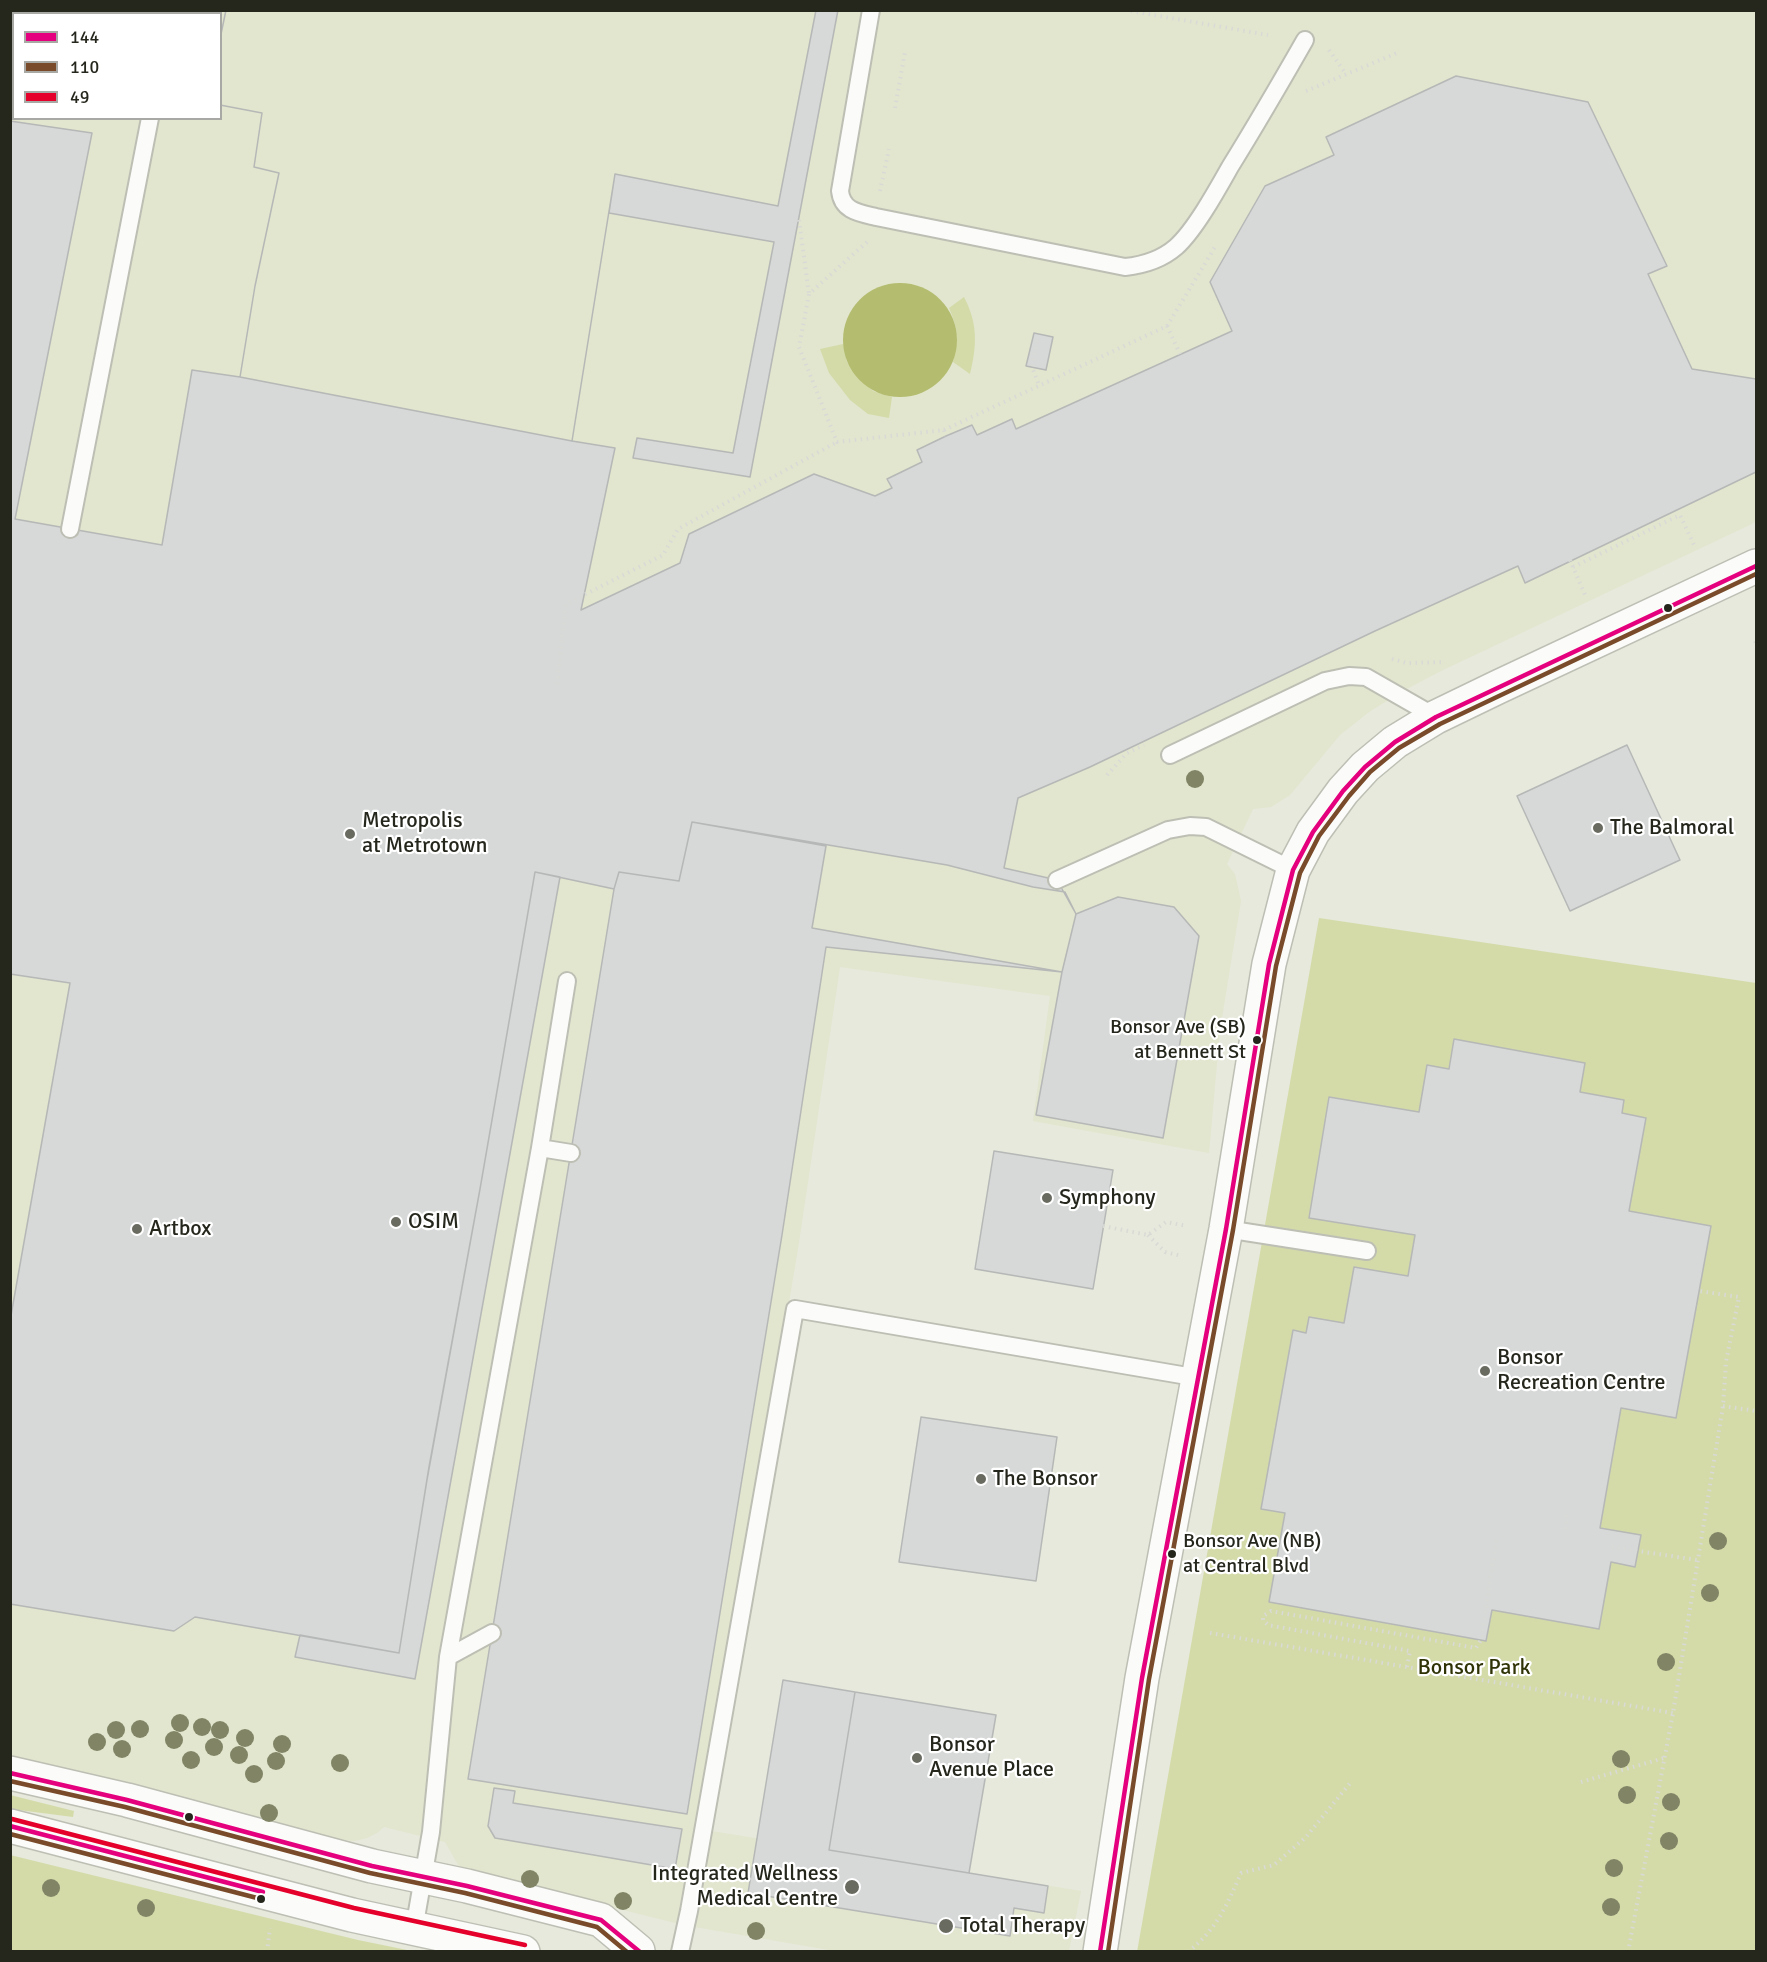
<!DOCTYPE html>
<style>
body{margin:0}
#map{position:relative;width:1767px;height:1962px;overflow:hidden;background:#e6e9db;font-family:Signika,sans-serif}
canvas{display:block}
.frame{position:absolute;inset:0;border:12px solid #25271d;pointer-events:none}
.legend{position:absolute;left:12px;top:12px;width:210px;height:108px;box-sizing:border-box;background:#fff;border:2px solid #a8a9a5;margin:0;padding:8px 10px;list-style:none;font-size:18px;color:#25271d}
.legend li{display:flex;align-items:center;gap:12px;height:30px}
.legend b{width:30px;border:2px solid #a8a9a5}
</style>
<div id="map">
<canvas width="1767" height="1962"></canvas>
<div class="frame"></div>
<ul class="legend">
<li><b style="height:8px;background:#e5007d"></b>144</li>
<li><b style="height:8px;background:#7a4b2a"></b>110</li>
<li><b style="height:8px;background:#e4002b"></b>49</li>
</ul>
</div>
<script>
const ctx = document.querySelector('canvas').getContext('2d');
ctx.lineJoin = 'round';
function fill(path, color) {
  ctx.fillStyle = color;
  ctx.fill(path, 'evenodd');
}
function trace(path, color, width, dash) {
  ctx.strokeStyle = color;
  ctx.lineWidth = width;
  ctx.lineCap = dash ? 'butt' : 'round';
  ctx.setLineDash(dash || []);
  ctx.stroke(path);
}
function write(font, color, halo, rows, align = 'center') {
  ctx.font = font + ' Signika,sans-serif';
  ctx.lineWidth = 4.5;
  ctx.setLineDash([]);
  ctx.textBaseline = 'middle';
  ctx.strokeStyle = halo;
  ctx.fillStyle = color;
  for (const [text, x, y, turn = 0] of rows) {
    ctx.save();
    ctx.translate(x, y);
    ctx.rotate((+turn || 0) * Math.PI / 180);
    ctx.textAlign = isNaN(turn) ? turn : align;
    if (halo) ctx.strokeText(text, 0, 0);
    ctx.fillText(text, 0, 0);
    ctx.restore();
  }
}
const built = new Path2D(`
 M10,11H1756V522L1441,671L1401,692L1369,712L1340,735L1290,795L1271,807L1253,809L1227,864L1235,874L1241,901L1220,1030L1209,1153L1033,1121L1050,996L840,967L798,1249L699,1829L1081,1891L1069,1951H835L683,1925L469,1871L458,1865L445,1842L384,1827L377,1833L367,1838L354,1841L342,1840L11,1755ZM14,14H220V118H14Z`);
const green = new Path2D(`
 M964,297C978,324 977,345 970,374L953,362C959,340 958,329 949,308Z
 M843,344L847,362L873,391L892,397L889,418L868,414L850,400L829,373L820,349Z
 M1319,918L1756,983V1951L1137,1952Z
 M10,1795L74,1811L73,1817L11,1809Z
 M10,1855L358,1940L412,1951H11Z`);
const water = new Path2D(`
 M843 340a57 57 0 1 1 114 0a57 57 0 1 1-114 0Z`);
const building = new Path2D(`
 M226,10H816L778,206L615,174L572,441L240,377L255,286L279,173L254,167L262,113L220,105V39Z
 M226,10H816L778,206L615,174L572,441L615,448L581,610L680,563L689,534L814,474L875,496L892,488L887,479L922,462L917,450L946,436L972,425L977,435L1012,419L1016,429L1232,331L1210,282L1265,186L1334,155L1326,137L1456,76L1588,102L1667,266L1648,274L1692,369L1756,379V472L1525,583L1518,566L1375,631L1090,767L1018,798L1004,868L1057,880L1076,914L1118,897L1174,907L1199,936L1163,1138L1036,1115L1062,972L812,928L826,846L692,822L679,881L619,872L614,889L535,872L480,1189L429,1467L399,1653L195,1617L174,1631L10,1604V1321L70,983L10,974V121L92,133L15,519L162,545L192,370L240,377L255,286L279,173L254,167L262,113L220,105V39Z
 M816,10H838L750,477L633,458L637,438L733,453L774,242L609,213L615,174L778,206Z
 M1034,333L1053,337L1046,370L1026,366Z
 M1627,745L1680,860L1570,911L1517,796Z
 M692,822L947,865L1033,887L1065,892L1076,914L1062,972L826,947L782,1235L687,1814L468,1779L614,889L619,872L679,881Z
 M535,872L560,877L415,1679L295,1657L300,1635L399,1653L427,1480L480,1189Z
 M1454,1039L1585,1063L1580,1092L1624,1100L1622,1113L1646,1118L1629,1211L1711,1226L1676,1418L1621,1408L1600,1528L1641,1535L1635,1567L1611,1562L1599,1629L1492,1610L1486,1641L1269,1602L1285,1513L1261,1509L1293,1330L1306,1333L1309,1317L1344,1323L1354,1267L1408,1276L1415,1235L1309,1218L1329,1097L1419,1112L1427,1065L1449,1069Z
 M994,1151L1113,1170L1093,1289L975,1269Z
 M921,1417L1057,1437L1036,1581L899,1562Z
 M783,1680L855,1692L829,1850L1048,1886L1044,1913L1014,1908L1010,1936L748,1893Z
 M855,1692L996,1715L969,1873L829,1850Z
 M494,1788L515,1791L513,1803L682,1829L675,1869L495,1838L488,1826Z`);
const path = new Path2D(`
 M1125,10L1268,35
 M911,12V10
 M1329,50L1346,74
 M1306,91L1397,53
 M895,108L905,52
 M880,191L889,149
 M799,220L809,294
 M867,242L809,294L799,347L837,442L944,430L946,436
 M1167,326L1215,247
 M1037,341L1032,367L1039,385
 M944,430L1167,326L1180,354
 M1570,560L1586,597
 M1573,567L1680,515L1695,547
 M1755,641L1756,643
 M1392,659L1407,663L1445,662
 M557,684L566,604L663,555L678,529L837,442
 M1107,775L1127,753L1144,745
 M1103,1226L1148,1235L1166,1222L1187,1226
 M1148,1235L1165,1252L1182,1256
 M1723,1406L1756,1411
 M1565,1529L1567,1514
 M1612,1547L1697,1560
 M1210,1633L1673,1713
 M1407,1667L1410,1651L1268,1625L1263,1620V1616L1271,1611L1476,1648L1481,1640L1497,1537
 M1581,1782L1664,1758
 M267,1952L270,1928
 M1188,1952C1217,1929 1227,1905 1241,1873L1274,1865L1306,1837L1351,1782
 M1628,1952L1673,1713L1723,1406L1726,1362L1739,1297L1699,1291`);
const service = new Path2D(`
 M871,10L840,191C842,211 859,213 876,217L1125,267C1144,265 1161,260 1176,247C1195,230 1217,190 1230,167C1256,125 1281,82 1305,40
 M170,14V10
 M70,529L150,118
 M1170,755L1325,681L1349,676L1366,677L1436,717
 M1057,880L1168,830L1190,826L1206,827L1293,870
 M540,1148L571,1153
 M1226,1229L1367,1251
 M448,1657L492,1633
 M414,1929L431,1832L448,1657L540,1148L567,981
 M680,1952L689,1911L795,1309L1199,1378`);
const tertiary = new Path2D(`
 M10,1773L127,1800L372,1866L467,1886L601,1920L638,1951
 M10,1826L352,1915L523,1952
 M1100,1952L1142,1678L1226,1229L1269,964L1293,870L1313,832L1343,791L1365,767L1395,742L1436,717L1498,687L1756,566`);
const bus1 = new Path2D(`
 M10,1773L127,1800L372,1866L467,1886L601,1920L640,1952
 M10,1826L263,1892
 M1100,1952L1142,1678L1226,1229L1269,964L1293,870L1313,832L1343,791L1365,767L1395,742L1436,717L1756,566`);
const bus2 = new Path2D(`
 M10,1781L125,1807L370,1873L465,1893L597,1927L627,1952
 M10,1834L261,1899
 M1108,1952L1149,1679L1233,1230L1276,966L1300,873L1319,836L1349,796L1370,772L1399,748L1440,724L1756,574`);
const bus3 = new Path2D(`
 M12,1819L354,1908L525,1945`);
const trees = [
 [1195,779],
 [1718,1541],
 [1710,1593],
 [1666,1662],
 [180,1723],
 [202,1727],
 [140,1729],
 [116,1730],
 [220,1730],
 [245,1738],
 [174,1740],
 [97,1742],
 [282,1744],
 [214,1747],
 [122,1749],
 [239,1755],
 [1621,1759],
 [191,1760],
 [276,1761],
 [340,1763],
 [254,1774],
 [1627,1795],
 [1671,1802],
 [269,1813],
 [1669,1841],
 [1614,1868],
 [530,1879],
 [51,1888],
 [623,1901],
 [1611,1907],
 [146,1908],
 [756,1931]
];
const markers = [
 [1668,608,5,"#25271d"],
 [1598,828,6,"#696b60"],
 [350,834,6,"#696b60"],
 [1257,1040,5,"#25271d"],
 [1047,1198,6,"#696b60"],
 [396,1222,6,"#696b60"],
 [137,1229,6,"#696b60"],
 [1485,1371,6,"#696b60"],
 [981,1479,6,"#696b60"],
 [1172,1554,5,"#25271d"],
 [917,1758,6,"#696b60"],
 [189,1817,5,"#25271d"],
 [852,1887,8,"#696b60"],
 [261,1899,5,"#25271d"],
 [946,1926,8,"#696b60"]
];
const busNames = [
 ["Bonsor Ave (SB)",1246,1028],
 ["at Bennett St",1246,1053],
 ["Bonsor Ave (NB)",1183,1542,"left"],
 ["at Central Blvd",1183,1567,"left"]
];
const poiNames = [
 ["Metropolis",362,821],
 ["at Metrotown",362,846],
 ["The Balmoral",1610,828],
 ["Symphony",1059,1198],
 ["OSIM",408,1222],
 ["Artbox",149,1229],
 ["Bonsor",1497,1358],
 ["Recreation Centre",1497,1383],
 ["The Bonsor",993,1479],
 ["Bonsor",929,1745],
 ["Avenue Place",929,1770],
 ["Integrated Wellness",838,1874,"right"],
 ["Medical Centre",838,1899,"right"],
 ["Total Therapy",960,1926]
];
const parkNames = [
 ["Bonsor Park",1474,1668]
];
fill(built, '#e2e6ce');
fill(green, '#d4dba9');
fill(water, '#b4bc6f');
fill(building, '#d6d9d7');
trace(building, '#b5b8b6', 1.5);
trace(service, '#bdbfb4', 20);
trace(tertiary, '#bdbfb4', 36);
trace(path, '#d9dad6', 4, [1.5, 4.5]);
trace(service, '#fbfcfa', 16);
trace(tertiary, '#fbfcfa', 33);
trace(bus1, '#e5007d', 4.5);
trace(bus2, '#7a4b2a', 4.5);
trace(bus3, '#e4002b', 4.5);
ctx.fillStyle = '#818566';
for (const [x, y] of trees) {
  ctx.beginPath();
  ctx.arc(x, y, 9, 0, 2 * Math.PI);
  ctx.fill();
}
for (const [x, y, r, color] of markers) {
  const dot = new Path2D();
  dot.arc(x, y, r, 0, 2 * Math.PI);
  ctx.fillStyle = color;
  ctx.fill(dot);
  trace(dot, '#fff', 2);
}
write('20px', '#25271d', '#fff', busNames, 'right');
write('22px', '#25271d', '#fff', poiNames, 'left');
write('22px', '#2f3306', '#fff', parkNames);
</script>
